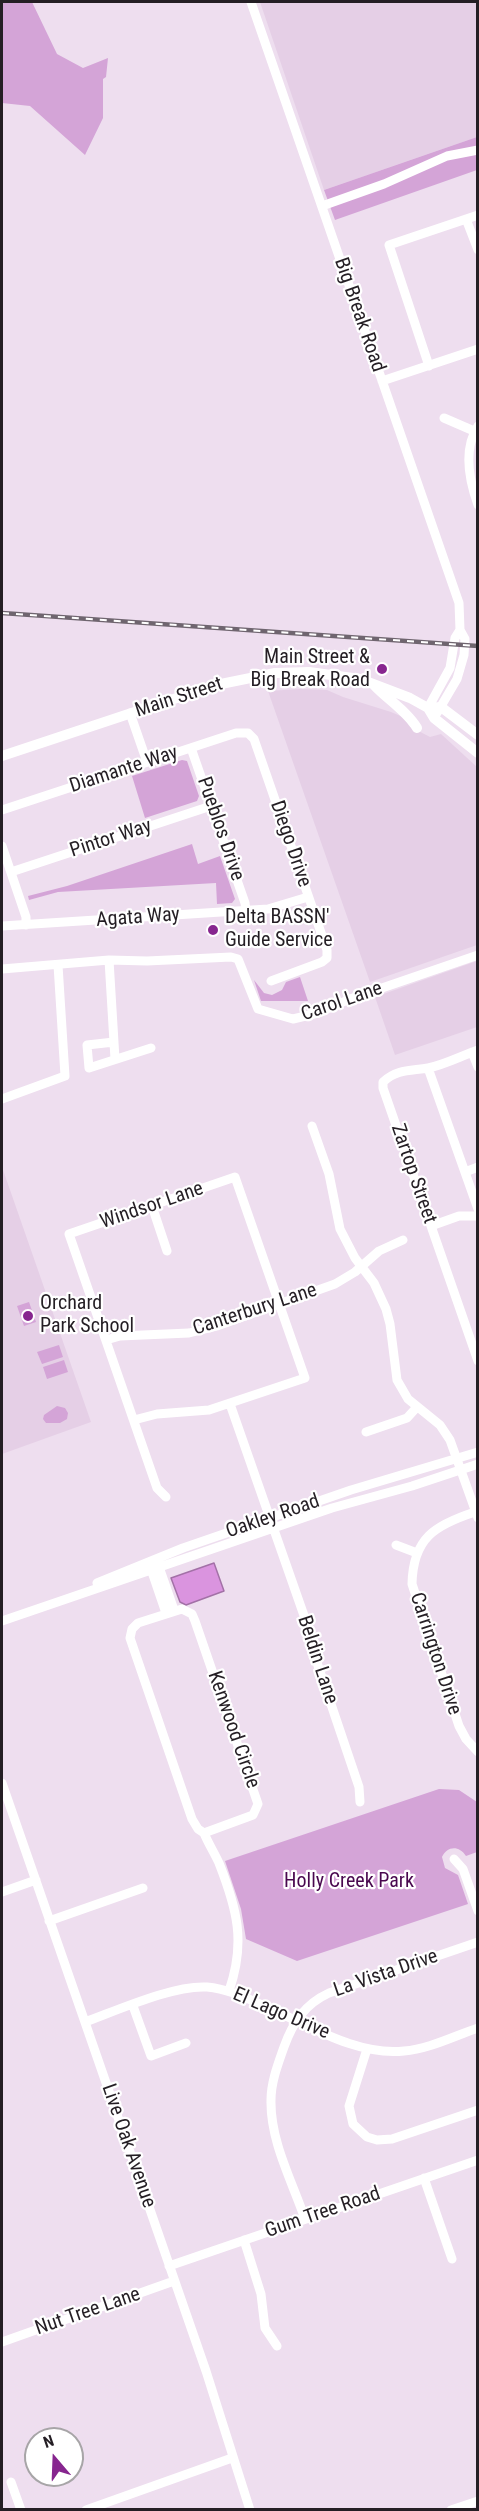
<!DOCTYPE html>
<style>
body{margin:0}
#map{position:relative;width:479px;height:2511px;overflow:hidden;background:#eedeef;font-family:"Roboto Condensed",sans-serif}
canvas{display:block}
.frame{position:absolute;inset:0;border:3px solid #241e24;pointer-events:none}
.north{position:absolute;left:24px;top:2427px;width:60px;height:60px;box-sizing:border-box;background:#fff;border:2px solid #a7a5a7;border-radius:50%;rotate:341deg;font-size:16px;font-weight:700;line-height:24px;text-align:center;color:#241e24}
.north::after{content:'';display:block;margin:auto;width:21px;height:27px;background:#87268f;clip-path:polygon(50% 0,100% 100%,50% 72%,0 100%)}
</style>
<div id="map">
<canvas width="479" height="2511"></canvas>
<div class="frame"></div>
<div class="north">N</div>
</div>
<script>
const ctx = document.querySelector('canvas').getContext('2d');
ctx.lineJoin = 'round';
function fill(path, color) {
  ctx.fillStyle = color;
  ctx.fill(path, 'evenodd');
}
function trace(path, color, width, dash) {
  ctx.strokeStyle = color;
  ctx.lineWidth = width;
  ctx.lineCap = dash ? 'butt' : 'round';
  ctx.setLineDash(dash || []);
  ctx.stroke(path);
}
function write(font, color, halo, rows, align = 'center') {
  ctx.font = font + ' "Roboto Condensed",sans-serif';
  ctx.lineWidth = 4.5;
  ctx.setLineDash([]);
  ctx.textBaseline = 'middle';
  ctx.strokeStyle = halo;
  ctx.fillStyle = color;
  for (const [text, x, y, turn = 0] of rows) {
    ctx.save();
    ctx.translate(x, y);
    ctx.rotate((+turn || 0) * Math.PI / 180);
    ctx.textAlign = isNaN(turn) ? turn : align;
    if (halo) ctx.strokeText(text, 0, 0);
    ctx.fillText(text, 0, 0);
    ctx.restore();
  }
}
const built = new Path2D(`
 M260,2H477V137L324,190Z
 M300,689L327,690L343,697L391,712L405,718L409,726L430,737L441,734L477,767V945L370,982L268,691Z
 M477,961V1027L395,1055L375,997Z
 M2,1167L91,1422L2,1454Z`);
const green = new Path2D(`
 M2,2H32L57,54L83,68L108,58L106,77L103,79V118L85,155L30,106L2,103Z
 M477,137V170L335,220L324,190Z
 M182,760L187,761L199,796L197,801L145,818L132,776Z
 M192,844L198,864L220,856L235,899L232,903L217,904L216,883L58,892L29,900L28,896L67,886Z
 M300,977L308,1001H261L254,980L264,993L272,995L282,990L286,982Z
 M29,1302L36,1322L24,1326L17,1306Z
 M59,1345L63,1357L42,1364L37,1352Z
 M64,1360L68,1372L47,1379L43,1367Z
 M57,1406L65,1408L68,1413L67,1419L60,1423H46L43,1419L44,1415Z
 M439,1789L459,1790L477,1802V1852L466,1856C459,1845 447,1846 442,1857L445,1868L458,1875L468,1904L297,1961L246,1939L241,1909L225,1861Z`);
const water = new Path2D(`
 M214,1563L224,1591L186,1605L180,1602L171,1578Z`);
const minor = new Path2D(`
 M251,2L459,603L460,630L465,639L464,655L457,679L437,713
 M322,206L384,184L447,156L478,150
 M466,219L478,250
 M429,366L389,245L478,215
 M382,381L478,349
 M444,418L474,431
 M478,426C463,449 469,480 478,505
 M428,708L450,668L455,638L460,630
 M130,713L147,762
 M191,748L245,903L246,911
 M2,810L236,733H248L254,739L327,950V958L322,962L271,981
 M2,846L26,917V925
 M11,872L211,806
 M2,926L268,909L308,897
 M109,960L115,1059
 M2,969L109,960L147,961L231,957L238,959L258,1009L293,1019L318,1013L350,999L478,955
 M114,1042L87,1045L89,1068L151,1048
 M478,1050C461,1056 444,1065 428,1068C411,1071 397,1069 383,1082V1088L478,1361
 M472,1052L478,1067
 M428,1068L478,1209
 M2,1099L65,1076L58,965
 M312,1126L329,1174L340,1229L355,1258L374,1283L386,1309L390,1324L397,1380L408,1399L440,1425L450,1440L478,1518
 M465,1172L478,1167
 M152,1206L167,1251
 M431,1226L459,1216H478
 M106,1340L120,1336L189,1333L217,1326L335,1284L355,1272L379,1251L403,1240
 M230,1404L308,1627L309,1639L359,1787L360,1802
 M134,1420L157,1414L209,1410L305,1378L235,1177L69,1234L157,1488L166,1497
 M366,1432L407,1418L417,1407
 M475,1512C435,1525 413,1538 412,1584L459,1726L466,1739L478,1752
 M396,1545L417,1553
 M158,1564L174,1610
 M150,1566L166,1613
 M97,1583L183,1548L351,1490L478,1452
 M182,1609L192,1614L195,1621L258,1804L253,1815L204,1833L198,1829L192,1819L130,1638L132,1629L138,1623Z
 M2,1621L332,1508L412,1486L478,1464
 M2,1783L206,2371L250,2510
 M204,1833C208,1843 214,1852 219,1863C237,1909 246,1942 229,1991
 M454,1859L463,1869L478,1911
 M2,1892L36,1880
 M49,1921L143,1888
 M133,2006L151,2056L186,2043
 M85,2022C118,2010 173,1985 207,1987C230,1989 250,2000 271,2009C312,2027 358,2056 404,2051C429,2049 454,2036 478,2028
 M367,2049L349,2106L353,2124L367,2137L377,2140L392,2139L478,2110
 M424,2178L452,2259
 M305,2219C292,2181 270,2141 271,2100C271,2082 278,2064 284,2047C293,2022 305,2004 329,1993L478,1942
 M244,2240L261,2294L265,2328L277,2346
 M169,2266L478,2160
 M2,2342L174,2281
 M11,2482L21,2510
 M86,2510L232,2458
 M451,2510L478,2501`);
const major = new Path2D(`
 M374,685C387,699 408,712 417,728
 M428,708L441,707L478,735
 M2,756L216,685L275,673L309,672L360,679L410,698L428,708L434,718L478,753`);
const rail = new Path2D(`
 M2,613L478,646`);
const markers = [
 [382,669,6,"#87268f"],
 [213,930,6,"#87268f"],
 [28,1316,6,"#87268f"]
];
const streetNames = [
 ["Big Break Road",359,315,71],
 ["Main Street",179,698,-18],
 ["Diamante Way",124,770,-18],
 ["Pueblos Drive",220,829,71],
 ["Pintor Way",111,839,-18],
 ["Diego Drive",290,844,71],
 ["Agata Way",138,918,-4],
 ["Carol Lane",342,1002,-19],
 ["Zartop Street",413,1174,71],
 ["Windsor Lane",152,1206,-19],
 ["Canterbury Lane",255,1310,-18],
 ["Oakley Road",273,1517,-19],
 ["Carrington Drive",435,1654,72],
 ["Beldin Lane",317,1660,72],
 ["Kenwood Circle",233,1730,71],
 ["La Vista Drive",386,1974,-19],
 ["El Lago Drive",281,2014,23],
 ["Live Oak Avenue",128,2146,71],
 ["Gum Tree Road",323,2213,-19],
 ["Nut Tree Lane",88,2312,-19]
];
const poiNames = [
 ["Main Street &",370,658,"right"],
 ["Big Break Road",370,681,"right"],
 ["Delta BASSN'",225,918],
 ["Guide Service",225,941],
 ["Orchard",40,1304],
 ["Park School",40,1327]
];
const parkNames = [
 ["Holly Creek Park",349,1882]
];
fill(built, '#e5cfe6');
fill(green, '#d4a4d7');
fill(water, '#da94df');
trace(water, '#a371a7', 1.5);
trace(minor, '#fff', 9);
trace(major, '#fff', 10);
trace(rail, '#6f656f', 4.5);
trace(rail, '#fff', 2, [7]);
for (const [x, y, r, color] of markers) {
  const dot = new Path2D();
  dot.arc(x, y, r, 0, 2 * Math.PI);
  ctx.fillStyle = color;
  ctx.fill(dot);
  trace(dot, '#fff', 2);
}
write('20px', '#241e24', '#fff', streetNames);
write('20px', '#241e24', '#fff', poiNames, 'left');
write('20px', '#49084f', '#fff', parkNames);
</script>
